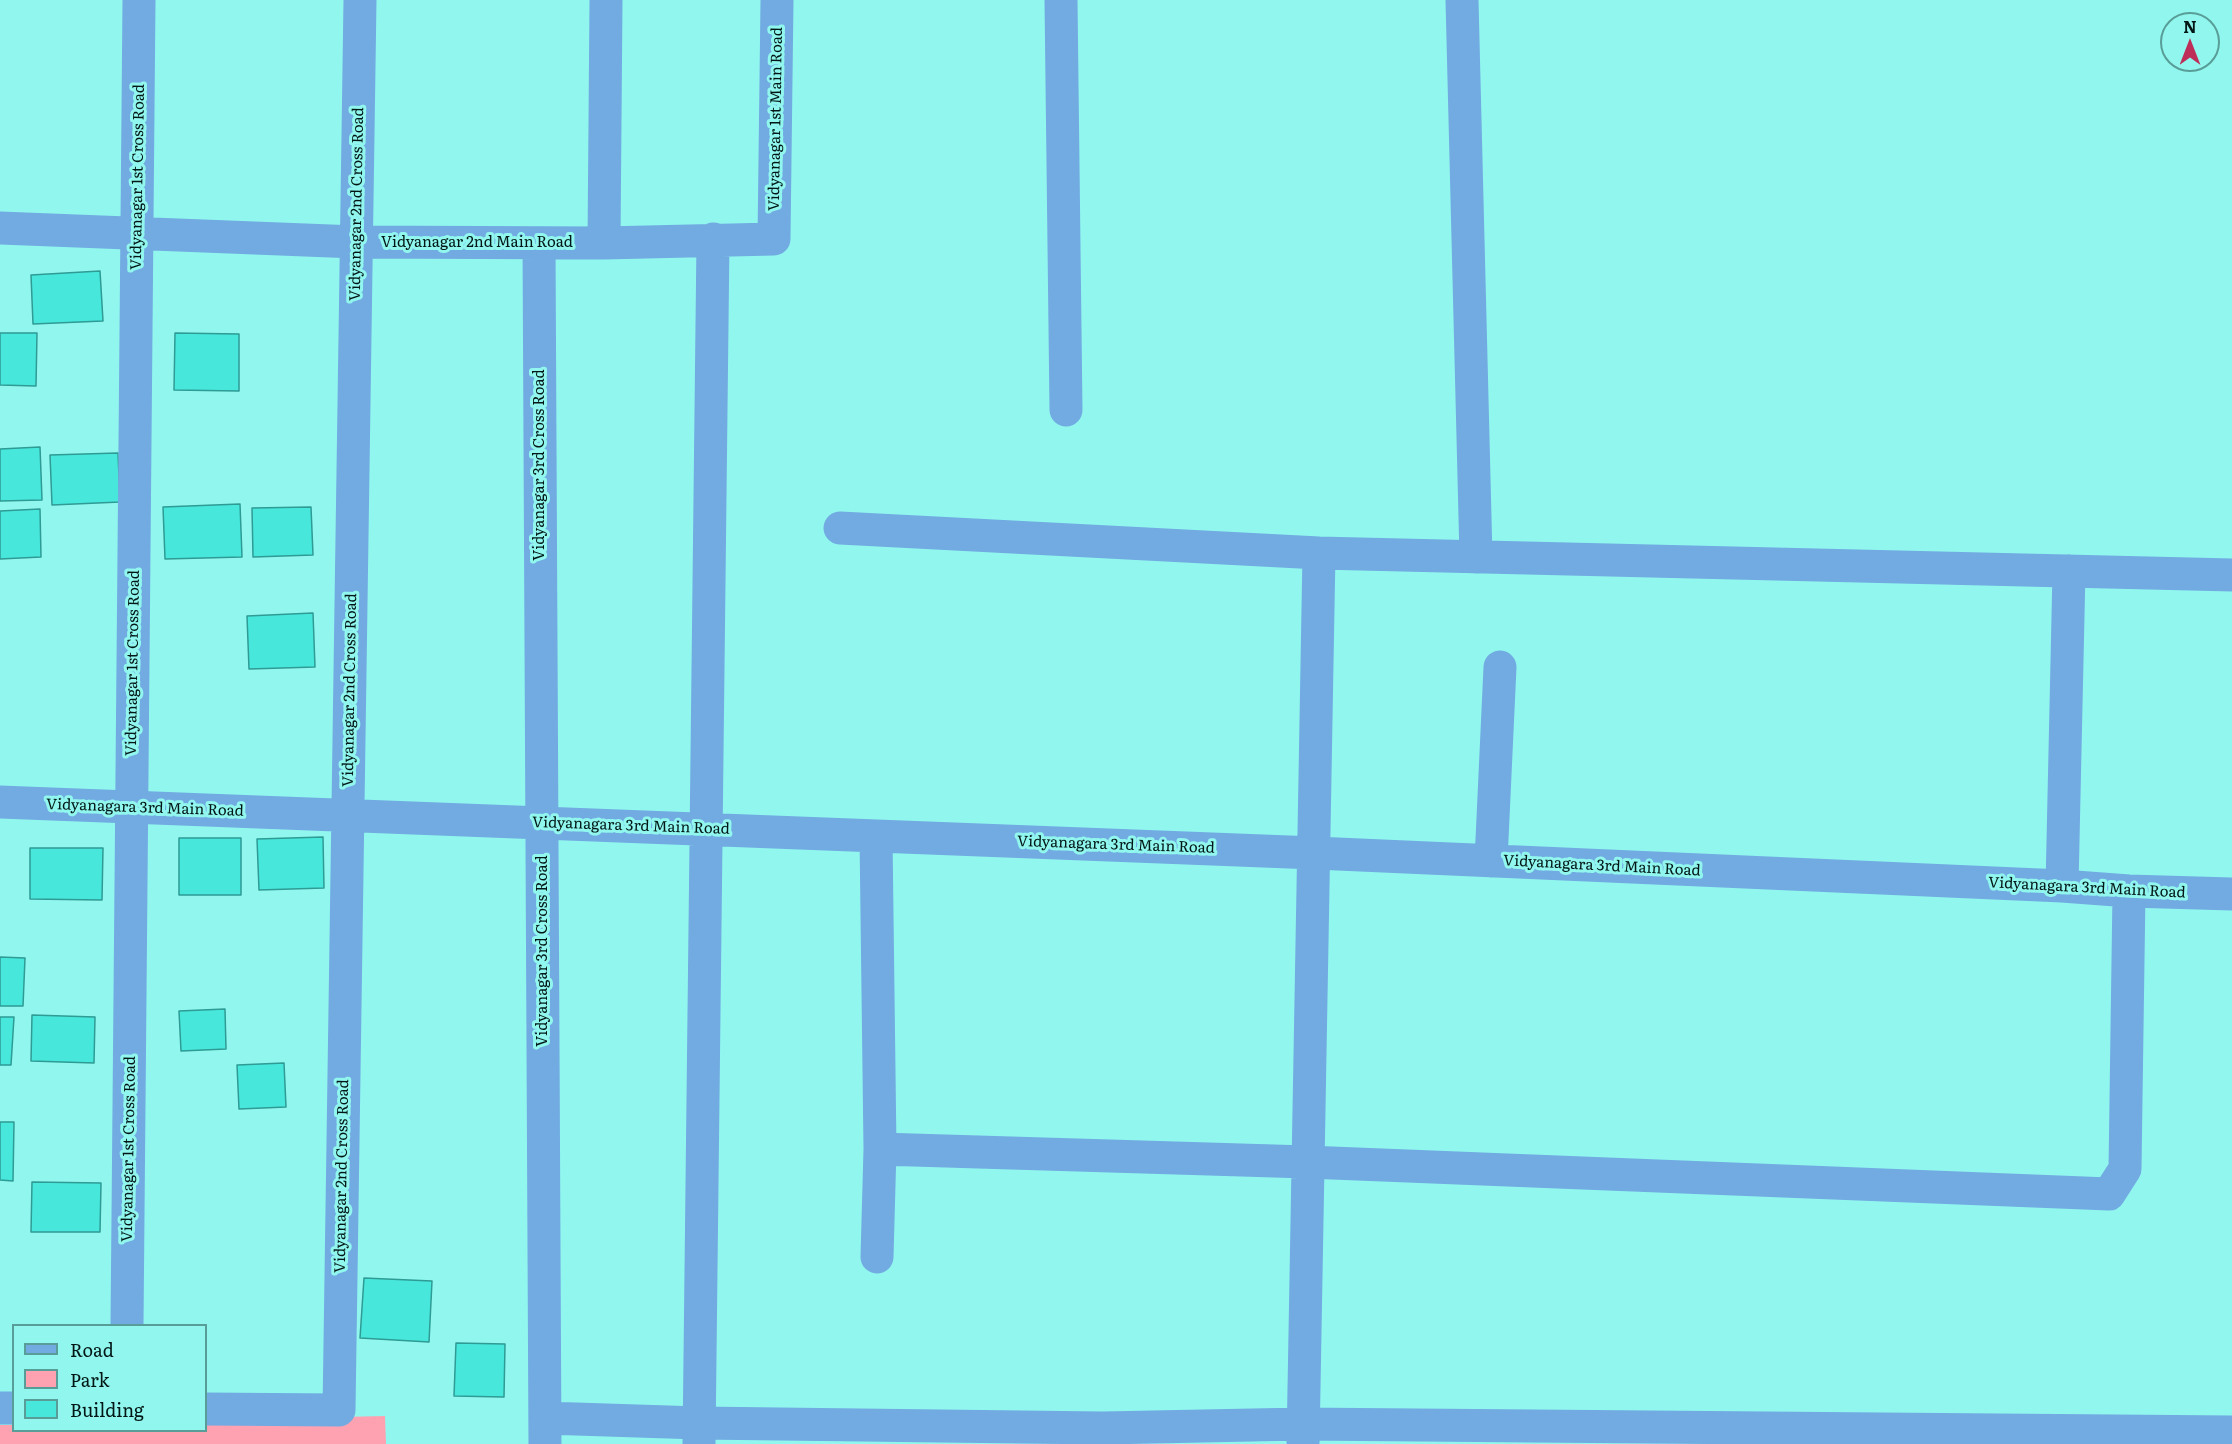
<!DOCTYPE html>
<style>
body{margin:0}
#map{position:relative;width:2232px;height:1444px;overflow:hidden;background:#91f7ee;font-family:Literata,serif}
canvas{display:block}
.legend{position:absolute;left:12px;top:1324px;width:195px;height:108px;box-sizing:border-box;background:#91f7ee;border:2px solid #589d97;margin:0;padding:8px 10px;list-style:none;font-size:18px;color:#021715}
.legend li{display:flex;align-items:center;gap:12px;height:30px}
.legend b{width:30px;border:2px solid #589d97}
.north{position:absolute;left:2160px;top:12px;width:60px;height:60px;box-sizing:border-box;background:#91f7ee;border:2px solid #589d97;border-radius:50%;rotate:0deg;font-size:16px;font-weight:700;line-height:24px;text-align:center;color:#021715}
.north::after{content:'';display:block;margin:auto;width:21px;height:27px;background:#bd2e58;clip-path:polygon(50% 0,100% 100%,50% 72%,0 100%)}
</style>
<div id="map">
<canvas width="2232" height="1444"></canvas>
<ul class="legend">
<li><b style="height:8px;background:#72abe2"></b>Road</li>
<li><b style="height:16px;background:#fea2b2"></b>Park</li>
<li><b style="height:16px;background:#48e7dc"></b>Building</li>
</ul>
<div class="north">N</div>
</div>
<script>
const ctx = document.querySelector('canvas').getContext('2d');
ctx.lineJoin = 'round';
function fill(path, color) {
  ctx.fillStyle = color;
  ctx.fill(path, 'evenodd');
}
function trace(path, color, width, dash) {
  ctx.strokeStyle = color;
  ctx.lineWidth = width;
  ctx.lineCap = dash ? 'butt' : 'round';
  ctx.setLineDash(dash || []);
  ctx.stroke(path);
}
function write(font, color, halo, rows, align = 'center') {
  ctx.font = font + ' Literata,serif';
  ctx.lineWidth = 6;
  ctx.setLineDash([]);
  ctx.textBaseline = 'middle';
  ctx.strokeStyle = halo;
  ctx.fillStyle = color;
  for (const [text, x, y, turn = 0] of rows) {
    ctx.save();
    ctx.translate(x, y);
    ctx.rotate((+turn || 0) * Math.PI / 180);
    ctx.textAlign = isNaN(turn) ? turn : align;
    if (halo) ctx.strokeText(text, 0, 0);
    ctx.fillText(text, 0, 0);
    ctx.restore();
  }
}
const green = new Path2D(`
 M385,1416L386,1444H0V1425H13L14,1430H206V1420Z`);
const building = new Path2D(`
 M100,271L103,321L33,324L31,275Z
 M0,333H37L36,386L0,385Z
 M175,333L239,334V391L174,390Z
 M40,447L42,500L0,501V449Z
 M118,453L120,502L52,505L50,455Z
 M240,504L242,557L165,559L163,507Z
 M311,507L313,555L253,557L252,508Z
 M40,509L41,557L0,559V511Z
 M313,613L315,667L249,669L247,616Z
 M323,837L324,888L259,890L257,839Z
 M179,838H241V895H179Z
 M30,848H103L102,900L30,899Z
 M0,957L25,958L23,1006H0Z
 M225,1009L226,1049L181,1051L179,1011Z
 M32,1015L95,1017L94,1063L31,1061Z
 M0,1017H14L11,1065H0Z
 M284,1063L286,1107L239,1109L237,1065Z
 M0,1122H14L13,1181L0,1180Z
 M32,1182L101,1183L100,1232H31Z
 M364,1278L432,1281L429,1342L360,1338Z
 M456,1343L505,1344L504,1397L454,1396Z`);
const street = new Path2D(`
 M1061,0L1066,410
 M1462,0L1476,557
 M0,228L356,242L604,243L774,239L777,0
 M539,243L545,1444
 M604,243L606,0
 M840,528L1319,553L2232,575
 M0,802L1315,853L2062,886L2129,891L2232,894
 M876,836L880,1149
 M1491,861L1500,667
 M2062,886L2069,571
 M877,1257L880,1149L1307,1162L2109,1194L2125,1169L2129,891
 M127,1326L139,0
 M0,1408H14
 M206,1409L339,1410L360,0
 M545,1418L699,1423L1103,1428L1302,1424L2232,1432
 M699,1443L713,239
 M1303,1444L1319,553`);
const streetNames = [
 ["Vidyanagar 1st Main Road",776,119,-89],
 ["Vidyanagar 1st Cross Road",138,177,-89],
 ["Vidyanagar 2nd Cross Road",357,204,-89],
 ["Vidyanagar 2nd Main Road",477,243],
 ["Vidyanagar 3rd Cross Road",540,465,-90],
 ["Vidyanagar 1st Cross Road",133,663,-89],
 ["Vidyanagar 2nd Cross Road",350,690,-89],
 ["Vidyanagara 3rd Main Road",145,808,2],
 ["Vidyanagara 3rd Main Road",631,826,2],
 ["Vidyanagara 3rd Main Road",1116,845,2],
 ["Vidyanagara 3rd Main Road",1602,866,3],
 ["Vidyanagara 3rd Main Road",2087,888,3],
 ["Vidyanagar 3rd Cross Road",543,951,-90],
 ["Vidyanagar 1st Cross Road",129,1149,-89],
 ["Vidyanagar 2nd Cross Road",342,1176,-89]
];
fill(green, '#fea2b2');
fill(building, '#48e7dc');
trace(building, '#2e9b94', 1.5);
trace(street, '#72abe2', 33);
write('15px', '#021715', '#91f7ee', streetNames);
</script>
